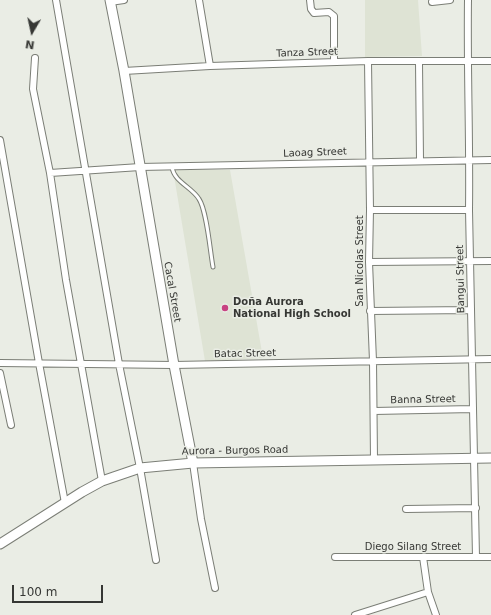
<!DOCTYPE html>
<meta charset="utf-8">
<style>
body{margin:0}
#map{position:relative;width:491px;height:615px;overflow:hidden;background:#eaede5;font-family:"DejaVu Sans",sans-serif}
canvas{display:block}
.north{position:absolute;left:12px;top:12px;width:40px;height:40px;-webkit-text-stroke:3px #eaede5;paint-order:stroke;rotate:189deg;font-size:11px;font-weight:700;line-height:16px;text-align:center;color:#363734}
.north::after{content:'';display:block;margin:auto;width:14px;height:18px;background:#363734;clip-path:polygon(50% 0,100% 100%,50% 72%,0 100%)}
.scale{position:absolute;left:12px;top:585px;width:91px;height:18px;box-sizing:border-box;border:2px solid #363734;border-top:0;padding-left:5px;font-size:12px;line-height:14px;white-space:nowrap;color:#363734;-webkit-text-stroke:3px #eaede5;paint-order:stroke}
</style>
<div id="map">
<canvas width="491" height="615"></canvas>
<div class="north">N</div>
<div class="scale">100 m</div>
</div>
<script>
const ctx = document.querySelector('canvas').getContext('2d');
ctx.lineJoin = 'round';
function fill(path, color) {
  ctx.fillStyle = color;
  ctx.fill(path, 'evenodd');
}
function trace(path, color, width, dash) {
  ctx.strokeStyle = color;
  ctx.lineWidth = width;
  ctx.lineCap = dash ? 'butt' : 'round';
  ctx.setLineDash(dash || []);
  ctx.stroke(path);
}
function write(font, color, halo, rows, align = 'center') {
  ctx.font = font + ' "DejaVu Sans",sans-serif';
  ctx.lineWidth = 3;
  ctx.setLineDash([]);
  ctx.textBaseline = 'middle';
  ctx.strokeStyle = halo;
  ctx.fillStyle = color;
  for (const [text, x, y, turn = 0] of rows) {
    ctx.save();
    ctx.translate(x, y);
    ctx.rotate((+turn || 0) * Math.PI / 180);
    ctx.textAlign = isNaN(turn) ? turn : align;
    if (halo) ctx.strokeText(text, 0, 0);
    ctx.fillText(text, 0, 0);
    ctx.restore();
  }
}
const built = new Path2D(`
 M365,0H418L422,56L365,57Z
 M173,170H230L263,358L205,361Z`);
const lane = new Path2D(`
 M172,167C174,182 192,187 199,199C207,211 210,251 213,267`);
const street = new Path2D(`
 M56,0L119,364L140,468L156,560
 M199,0L210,66
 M310,0L311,9L314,13L329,12L334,16V62
 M468,0C467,70 470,140 469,210L476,557
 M110,2L124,0
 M432,2L450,0
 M35,58L33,89L50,173L140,167L491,160
 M368,61L370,210L369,262L373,361L374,460
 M419,62L420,160
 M124,71L210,66L368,61H491
 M0,140L39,363L65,503
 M50,173L66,280L102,481
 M370,210H469
 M369,262L491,261
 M370,311L471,310
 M0,363L174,365L491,359
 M0,373L11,425
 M374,411L473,409
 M193,463L201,519L215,588
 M406,509L476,508
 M335,557H491
 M423,557L428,592L436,615
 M355,615L428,592`);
const secondary = new Path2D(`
 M110,0L124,71L174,365L193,463
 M0,544L82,492L102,481L140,468L193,463L491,458`);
const markers = [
 [225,308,4,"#c84282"]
];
const streetNames = [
 ["Tanza Street",307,53,-2],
 ["Laoag Street",315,153,-2],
 ["San Nicolas Street",360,261,-90],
 ["Bangui Street",461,279,-91],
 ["Cacal Street",172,292,80],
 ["Batac Street",245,354,-1],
 ["Banna Street",423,400,-1],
 ["Aurora - Burgos Road",235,451,-1],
 ["Diego Silang Street",413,547]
];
const poiNames = [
 ["Doña Aurora",233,302],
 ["National High School",233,314]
];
fill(built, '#dee3d4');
trace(lane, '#7b7e76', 5);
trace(street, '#7b7e76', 8);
trace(secondary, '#7b7e76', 11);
trace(lane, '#fff', 3);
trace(street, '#fff', 6);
trace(secondary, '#fff', 9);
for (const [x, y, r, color] of markers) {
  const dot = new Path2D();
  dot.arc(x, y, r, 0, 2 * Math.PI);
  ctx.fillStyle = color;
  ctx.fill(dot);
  trace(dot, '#eaede5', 1.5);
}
write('10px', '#363734', '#eaede5', streetNames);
write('bold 10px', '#363734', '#eaede5', poiNames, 'left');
</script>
